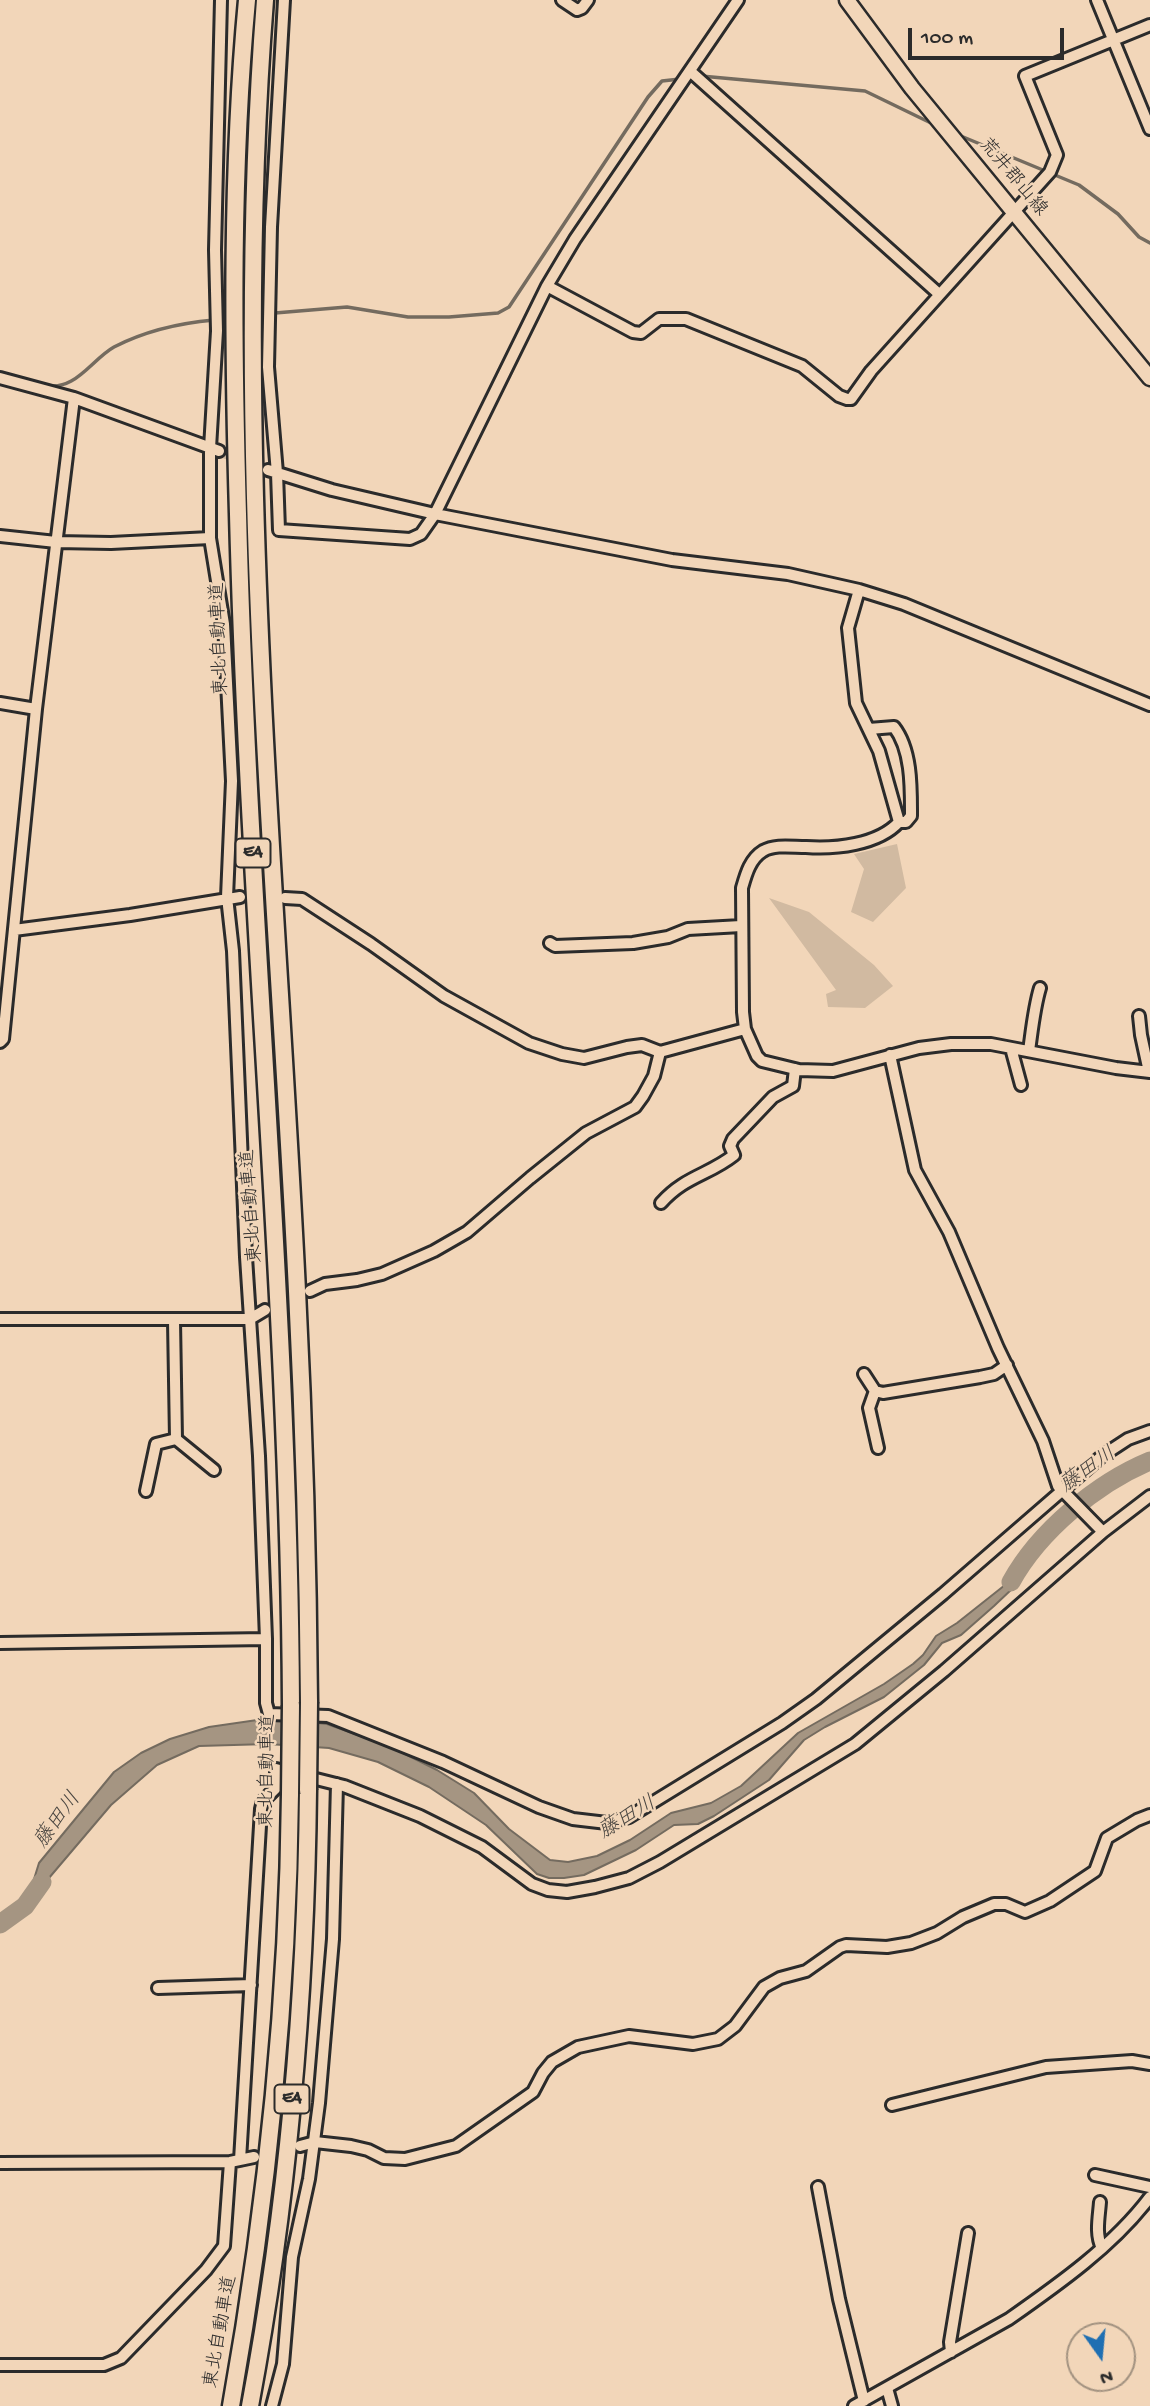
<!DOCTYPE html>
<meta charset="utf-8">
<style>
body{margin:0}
#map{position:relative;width:1150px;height:2406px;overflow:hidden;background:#f2d6b9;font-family:"Gochi Hand",sans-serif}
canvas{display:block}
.north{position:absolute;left:1066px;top:2322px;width:70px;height:70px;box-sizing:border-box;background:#f2d6b9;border:2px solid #a29280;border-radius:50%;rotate:165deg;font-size:19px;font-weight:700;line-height:28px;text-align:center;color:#2b2b2b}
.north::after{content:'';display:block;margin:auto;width:24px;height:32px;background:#1f6fb2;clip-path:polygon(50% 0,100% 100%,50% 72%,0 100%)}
.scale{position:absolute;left:908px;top:28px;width:156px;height:32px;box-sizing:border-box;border:4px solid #2b2b2b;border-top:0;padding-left:9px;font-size:21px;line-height:24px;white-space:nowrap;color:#2b2b2b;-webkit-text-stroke:5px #f2d6b9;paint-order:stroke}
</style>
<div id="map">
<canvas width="1150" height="2406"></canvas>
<div class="north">N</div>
<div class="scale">100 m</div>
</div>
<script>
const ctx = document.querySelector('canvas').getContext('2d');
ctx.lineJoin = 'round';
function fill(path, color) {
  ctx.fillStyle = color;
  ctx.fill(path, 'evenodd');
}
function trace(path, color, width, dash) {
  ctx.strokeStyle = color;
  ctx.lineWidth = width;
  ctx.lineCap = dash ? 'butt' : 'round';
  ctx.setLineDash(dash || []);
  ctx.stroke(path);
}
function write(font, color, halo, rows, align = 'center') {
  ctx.font = font + ' "Gochi Hand","Klee One",sans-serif';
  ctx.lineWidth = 5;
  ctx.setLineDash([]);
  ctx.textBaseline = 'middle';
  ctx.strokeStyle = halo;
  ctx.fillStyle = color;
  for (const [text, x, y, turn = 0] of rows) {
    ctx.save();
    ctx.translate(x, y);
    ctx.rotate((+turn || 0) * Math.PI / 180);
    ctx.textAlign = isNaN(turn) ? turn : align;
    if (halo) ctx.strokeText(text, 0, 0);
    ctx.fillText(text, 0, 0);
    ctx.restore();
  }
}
const green = new Path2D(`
 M897,844L906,888L873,922L851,912L864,869L854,854Z
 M769,898L809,912L874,965L893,986L865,1008L828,1007L826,994L836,990Z`);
const water = new Path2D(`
 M1024,1557L1022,1572L1013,1588L994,1606L961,1635L942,1643L924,1665L884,1697L825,1727L804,1740L769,1780L714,1816L698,1824L674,1825L636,1850L584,1875L564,1878H549L537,1874L486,1825L429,1787L378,1762L329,1748L268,1744L199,1746L157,1765L111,1805L26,1905L39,1863L114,1772L141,1753L170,1739L209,1727L271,1718L327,1724L391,1747L437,1770L474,1793L509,1829L550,1860L568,1862L597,1856L630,1840L671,1813L711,1803L741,1786L798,1733L884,1684L913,1664L923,1655L936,1636L957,1623L1005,1585L1015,1563Z`);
const stream = new Path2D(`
 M701,76L865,91L933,124
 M956,134L1079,185L1118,214L1139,237L1150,243
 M275,313L347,307L408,317H449L498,313L509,307L648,97L662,81L680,79
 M45,385C75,392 91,360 114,347C145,331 180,323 214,320`);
const river = new Path2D(`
 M1011,1582C1039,1531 1097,1483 1150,1461
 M0,1924L25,1906L42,1882`);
const minorTunnel = new Path2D(`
 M219,451L258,467`);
const minor = new Path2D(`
 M221,0L215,250L217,331L210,448V538L224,624L232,781L227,897L233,951L246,1257L259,1456L266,1639V1703L269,1714L328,1716L443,1762L539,1807L573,1819L607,1823L629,1817L782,1723L816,1699L943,1594L1102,1456L1128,1439L1150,1431
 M284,0L271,227L268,367L277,473L279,530L410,539L421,534L435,514L547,286L575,239L738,0
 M562,0L577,10L582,8L588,0
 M1097,0L1150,129
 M690,71L939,294
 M547,286L633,332L641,333L659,319H686L802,366L839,396L847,399H851L871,371L1050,172L1057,155L1025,76L1150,25
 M0,378L74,398L219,451
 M268,470L332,490L435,514L672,560L788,574L859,590L904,604L1150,705
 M0,536L56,542L111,543L210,538
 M859,590L848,628L856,703L879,751L899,822C878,845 835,849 806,847C792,847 775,844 763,851C750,859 746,874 742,888L743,1012L745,1029L757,1056L762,1061L799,1070L833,1071L919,1048L951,1044H991L1116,1068L1150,1072
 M0,703L36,709
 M869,729L894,727C912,750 911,789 911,816L906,822H899
 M285,898L302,899L371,944L444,996L529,1043L562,1054L584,1058L627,1047L642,1045L660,1052L745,1029
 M14,930L130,915L240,897
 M550,943L555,946L633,943L668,937L688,929L741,926
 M1139,1016L1141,1035L1149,1072
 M0,1042L3,1039L36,709L74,398
 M1011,1048L1021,1085
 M1029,1051C1032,1030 1034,1008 1040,988
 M890,1055L915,1170L949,1232L998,1348L1043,1441L1058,1486L1103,1532L1150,1496
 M661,1203C685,1176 709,1175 734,1155L730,1146L733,1139L773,1097L793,1086L795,1069
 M310,1291L325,1284L357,1280L382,1274L434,1251L467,1232L530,1178L586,1133L635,1107L643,1096L654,1076L660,1052
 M0,1319H250L265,1310
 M864,1374L875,1391L883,1393L980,1377L994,1374L1007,1365
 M875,1391L869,1408L878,1448
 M176,1439L214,1470
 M146,1491L156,1444L176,1439L174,1321
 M0,1643L266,1639
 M158,1988L251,1985
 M892,2105L1046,2067L1132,2061L1150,2064
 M300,2146L315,2142L351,2146L368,2150L384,2158L405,2159L456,2146L533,2092L543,2073L552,2062L578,2047L629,2036L693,2044L718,2039L735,2026L764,1987L780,1978L806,1971L840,1947L846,1945L887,1947L911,1943L937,1933L963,1917L994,1904H1006L1025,1912L1050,1901L1095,1871L1107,1838L1137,1820L1150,1815
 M240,2160L261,1809L263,1801L276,1788V1769L344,1786L420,1816L482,1847L532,1884L548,1890L567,1892L595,1887L629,1878L660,1862L855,1744L944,1671L1103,1532
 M0,2163L230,2162L254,2157
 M1095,2175L1150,2187
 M818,2187L839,2299L864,2401
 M1100,2202C1099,2217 1095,2234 1102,2248
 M951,2352L950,2342L968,2233
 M0,2365H104L121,2358L206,2270L224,2246L230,2162
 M887,2388L892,2406
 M272,2406L283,2364L292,2257L309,2179L319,2103L333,1939L337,1784
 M854,2406L1009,2319C1059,2284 1113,2246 1150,2197`);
const major = new Path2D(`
 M847,0L912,88L1150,378`);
const highway = new Path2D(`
 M247,0C231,170 233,343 238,514C248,912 289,1307 291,1705
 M265,0C231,431 276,861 297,1291C304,1428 308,1565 309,1702
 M231,2406C267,2204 288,1999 290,1794
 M250,2406C288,2203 306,1996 308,1790`);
const highwayBridge = new Path2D(`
 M308,1790L309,1702
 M290,1794L291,1705`);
const shields = [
 [253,853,35],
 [292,2099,35]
];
const shieldNames = [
 ["E4",253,853],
 ["E4",292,2099]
];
const streetNames = [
 ["荒井郡山線",1012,178,50],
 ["東北自動車道",221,639,-92],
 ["東北自動車道",253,1206,-94],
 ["東北自動車道",269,1771,-89],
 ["東北自動車道",222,2332,-80]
];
const waterNames = [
 ["藤田川",1089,1471,-35],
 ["藤田川",628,1819,-31],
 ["藤田川",59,1821,-54]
];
fill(green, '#d1baa1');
fill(water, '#a59582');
trace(water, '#746b5f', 2);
trace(stream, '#746b5f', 3.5);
trace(river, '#a59582', 19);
trace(minorTunnel, '#cab49d', 10, [10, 5]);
trace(minor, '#2b2b2b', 16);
trace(major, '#2b2b2b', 19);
trace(highway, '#2b2b2b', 21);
trace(minor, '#f2d6b9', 10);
trace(major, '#f2d6b9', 14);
trace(highway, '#f2d6b9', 16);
trace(highwayBridge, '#2b2b2b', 21, []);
trace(highwayBridge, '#f2d6b9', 16);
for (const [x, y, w] of shields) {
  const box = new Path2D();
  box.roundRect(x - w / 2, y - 14.5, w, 29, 5);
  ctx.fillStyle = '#f2d6b9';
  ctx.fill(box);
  trace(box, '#2b2b2b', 2);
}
write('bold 18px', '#2b2b2b', null, shieldNames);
write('19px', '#2b2b2b', '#f2d6b9', streetNames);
write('italic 21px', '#4a4641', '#f2d6b9', waterNames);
</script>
